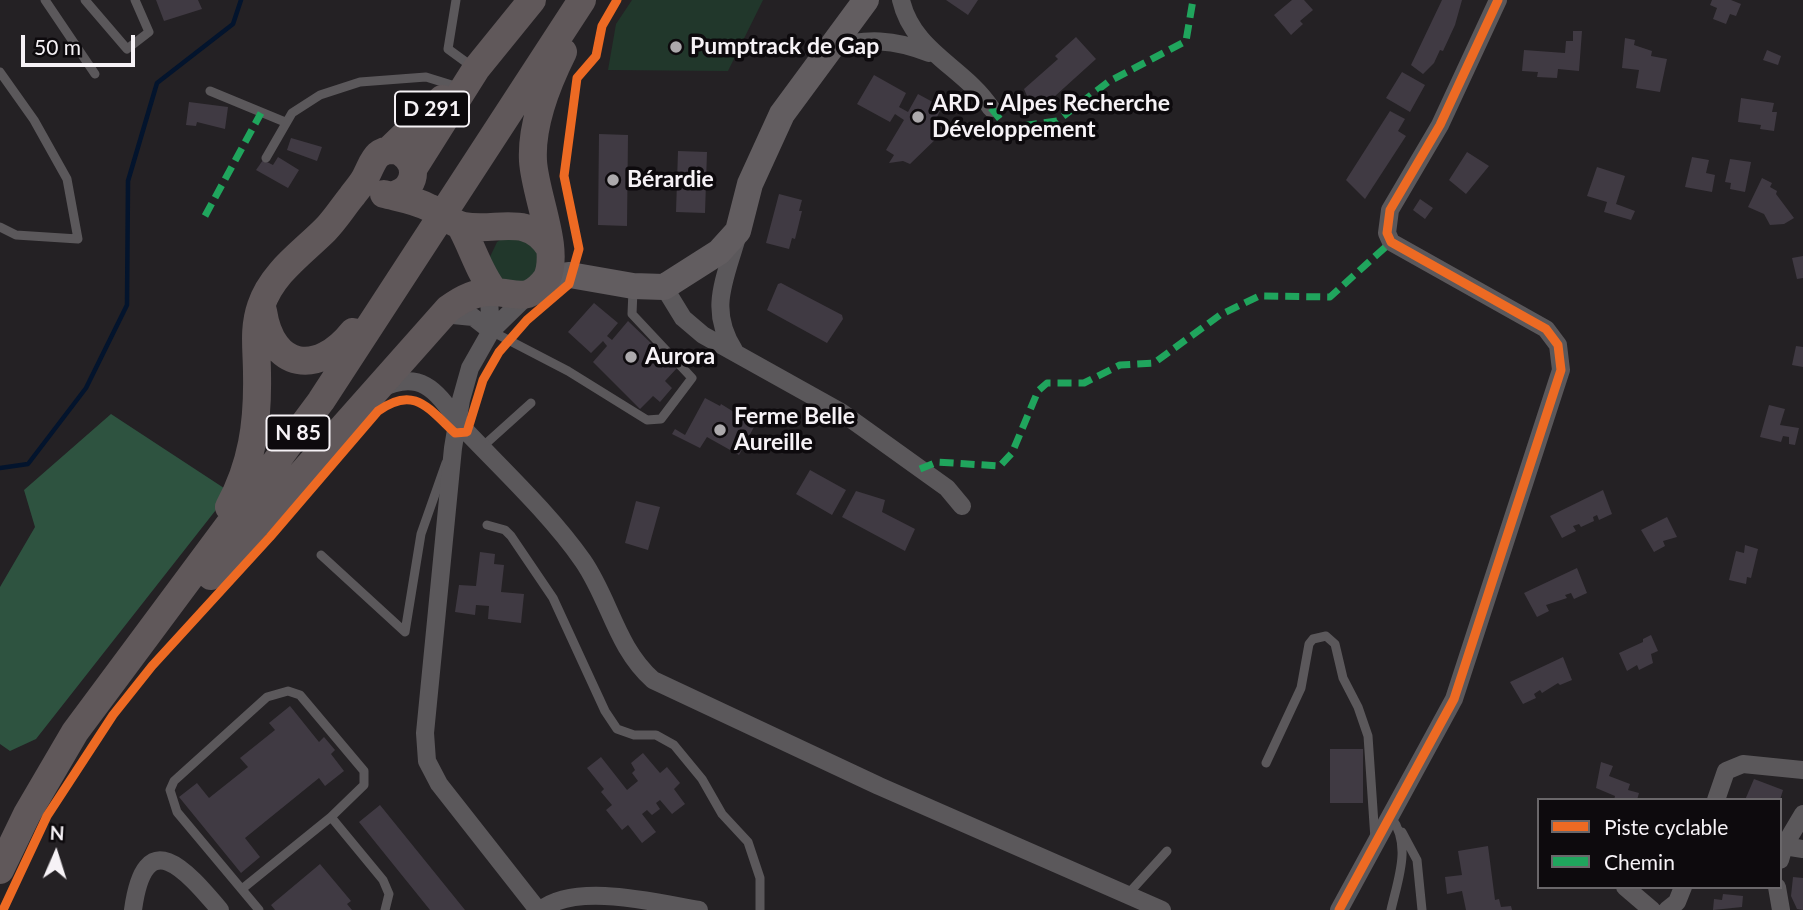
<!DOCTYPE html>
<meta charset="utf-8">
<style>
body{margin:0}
#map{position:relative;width:1803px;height:910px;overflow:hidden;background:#242124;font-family:Lato,sans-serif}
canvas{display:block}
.legend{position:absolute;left:1537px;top:798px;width:245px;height:91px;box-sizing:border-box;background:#0d0a0d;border:2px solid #6a676a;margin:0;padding:9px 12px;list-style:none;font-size:21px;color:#f6f2f6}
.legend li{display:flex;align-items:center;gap:14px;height:35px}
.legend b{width:35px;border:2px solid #6a676a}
.north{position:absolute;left:21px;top:819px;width:70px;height:70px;-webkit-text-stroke:5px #0d0a0d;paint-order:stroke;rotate:3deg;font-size:19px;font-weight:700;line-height:28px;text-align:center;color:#f6f2f6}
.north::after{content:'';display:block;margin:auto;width:24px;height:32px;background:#f6f2f6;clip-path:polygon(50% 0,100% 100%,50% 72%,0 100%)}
.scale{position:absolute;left:21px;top:35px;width:114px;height:32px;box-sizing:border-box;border:4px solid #f6f2f6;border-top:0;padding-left:9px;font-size:21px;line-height:24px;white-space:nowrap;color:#f6f2f6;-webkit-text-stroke:5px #0d0a0d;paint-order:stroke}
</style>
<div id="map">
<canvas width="1803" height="910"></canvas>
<ul class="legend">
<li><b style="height:9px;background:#ed6a23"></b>Piste cyclable</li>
<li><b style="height:9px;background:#20a55d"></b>Chemin</li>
</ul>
<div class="north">N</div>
<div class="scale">50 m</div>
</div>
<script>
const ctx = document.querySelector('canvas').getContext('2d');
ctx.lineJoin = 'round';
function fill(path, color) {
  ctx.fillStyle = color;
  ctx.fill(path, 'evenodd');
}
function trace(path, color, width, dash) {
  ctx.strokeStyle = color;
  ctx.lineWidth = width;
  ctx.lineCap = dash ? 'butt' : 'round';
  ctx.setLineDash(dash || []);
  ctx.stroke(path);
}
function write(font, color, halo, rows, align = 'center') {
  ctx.font = font + ' Lato,sans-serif';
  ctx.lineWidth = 7;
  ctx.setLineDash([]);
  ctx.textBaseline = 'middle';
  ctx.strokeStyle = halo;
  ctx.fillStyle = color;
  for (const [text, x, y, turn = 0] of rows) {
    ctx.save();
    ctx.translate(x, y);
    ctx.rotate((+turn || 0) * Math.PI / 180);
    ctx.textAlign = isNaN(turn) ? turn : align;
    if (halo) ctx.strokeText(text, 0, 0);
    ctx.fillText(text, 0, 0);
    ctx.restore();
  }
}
const green = new Path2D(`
 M632,0H763L728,71L608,70L616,24Z
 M508,235L541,249L535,280L505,285L489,259L497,242Z`);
const forest = new Path2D(`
 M111,414L230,492L36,739L10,751L0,744V587L35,527L24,490Z`);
const stream = new Path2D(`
 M0,468L28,464L86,388L127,305L128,181L157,83L233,24L241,0`);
const building = new Path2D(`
 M156,0H198L202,9L164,21Z
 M946,0H978L968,15Z
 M1292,0H1304L1313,10L1300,21L1303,24L1291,35L1274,15Z
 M1442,0H1462L1455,25L1443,51L1440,50L1434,63L1423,74L1411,65Z
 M1712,0H1731L1741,4L1736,16L1730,14L1726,24L1713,19L1717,8L1710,5Z
 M1573,31H1582L1579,71L1558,69L1557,78L1537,77L1538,72L1522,71L1524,50L1565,53L1566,41H1573Z
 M1076,37L1096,59L1044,106L1031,105L1024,89L1058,59L1055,56Z
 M1625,38L1635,40L1634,45L1652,51L1651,56L1667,59L1660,92L1636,88L1639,70L1622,68Z
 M1767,50L1781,56L1778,65L1763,60Z
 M1402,72L1425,85L1410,112L1386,98Z
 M874,75L906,93L899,107L908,112L918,94L942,107L935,121L944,126L940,135L910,164L903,161L889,163L894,155L886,150L904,120L895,114L890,122L857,104Z
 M1741,98L1774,103L1772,112H1777L1774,131L1760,129L1761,125L1738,122Z
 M189,102L228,107L225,129L197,122L196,126L186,125Z
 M1390,111L1405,119L1398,131L1406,136L1365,199L1346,180Z
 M599,134L628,135L627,226L598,225Z
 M291,138L322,147L317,161L287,150Z
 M678,151L707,152L705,213L676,212Z
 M1467,152L1489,166L1466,194L1449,180Z
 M278,157L299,170L288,188L256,170L263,160L273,165Z
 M1692,157L1709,160L1706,173L1715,175L1712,192L1685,187Z
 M1730,159L1751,162L1745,192L1730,189L1731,183L1725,182Z
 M1597,167L1625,176L1616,204L1635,211L1631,220L1604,212L1607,202L1587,196Z
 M1762,178L1772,183L1770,187L1777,191L1776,194L1794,218L1784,224L1770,225L1764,214L1748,207Z
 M779,194L802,200L799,211H802L795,239L792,238L789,249L766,243Z
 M1420,199L1433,208L1425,219L1413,210Z
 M1803,256V278L1797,279L1792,258Z
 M781,283L842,315L843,319L827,343L767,310L778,284Z
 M594,303L618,323L607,336L612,340L628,321L677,368L665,381L672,388L660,402L653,396L640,409L593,362L607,346L603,341L591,353L568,332Z
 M1796,346L1803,347V367L1792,365Z
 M705,398L720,406L721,404L755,425L739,455L707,437L700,448L672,434L675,429L685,435Z
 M1769,405L1785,409L1780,425L1799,428L1795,445L1789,444V437L1783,436L1781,442L1760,437Z
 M810,470L846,490L832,515L796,494Z
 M1603,490L1612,514L1599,520L1597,515L1593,517L1594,521L1581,527L1579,524L1573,526L1576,531L1562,538L1550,516Z
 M856,491L885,500L882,512L915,529L905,551L842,517Z
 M636,501L660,507L648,550L625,543Z
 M1667,517L1677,537L1663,541L1665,546L1654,552L1641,530Z
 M1745,545L1758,549L1751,578L1747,577L1746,584L1729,580L1736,551L1744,553Z
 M480,552L495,554L494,564L504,565L501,592L524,594L521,623L488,619L489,606L476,605L475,615L455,612L459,585L476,586Z
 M1577,568L1587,593L1574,599L1571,593L1565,595L1567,598L1546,605L1549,611L1537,617L1524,593Z
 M1651,635L1658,651L1651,654L1653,663L1639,670L1637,665L1627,671L1619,653L1643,642V639Z
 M1563,657L1572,680L1560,685L1558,683L1542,693L1540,690L1534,694L1536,698L1523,704L1510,682Z
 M290,706L319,742L324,737L335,750L331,754L344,771L325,786L319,778L245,838L260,857L241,873L179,797L197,783L209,798L248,767L240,758L275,730L269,723Z
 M1330,749H1363V803H1330Z
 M643,753L660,773L667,767L680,783L674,789L685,804L672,814L660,800L656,803L660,809L652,815L647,810L642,814L656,832L642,843L628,825L622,830L606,810L612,805L601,792L604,789L587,768L601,757L627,790L638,781L632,773L635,770L631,763Z
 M1601,762L1613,766L1609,776L1630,784L1628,790L1639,793L1637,800H1614L1615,796L1596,788Z
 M1754,779L1783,790L1780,800H1745Z
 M380,805L465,910H430L359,822Z
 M1488,846L1495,900L1499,899L1501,907L1511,906L1512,910H1466L1462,891L1447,894L1445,877L1462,875L1458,851Z
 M320,864L351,901L347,904L352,910H275L271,905Z
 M1793,877L1803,878V910L1797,909L1791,896Z
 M1723,894L1743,896L1742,907L1713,910L1714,899L1722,900Z`);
const lane = new Path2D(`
 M45,0L95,74
 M85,0L127,49L149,32L135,0
 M456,0L448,49L474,68
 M0,72L34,120L67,179L78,239L16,235L0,227
 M210,91L285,122
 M266,158L292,113L320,95L360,82L426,77L455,86
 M491,331L568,371L647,420L661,419L692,378L632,314L633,290
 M481,448L531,403
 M487,525L505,530L511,536L553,598L605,711L617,729L634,735H656L674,745L702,779L722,814L748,842L760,878V910
 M321,555L405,632L421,534L446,463
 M1266,763L1301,688L1309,644L1313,639L1326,636L1335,644L1343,678L1358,707L1368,736L1375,839
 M331,817L383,880L389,894L385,910
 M1391,817C1412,845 1398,879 1391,910
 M1402,832L1417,860L1422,910
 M242,889L331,817L364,785V771L300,695L288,691L267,697L174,781L170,790L177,812L259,910
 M1128,894L1167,851`);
const street = new Path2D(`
 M901,0C913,52 964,67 991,108
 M831,48C866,38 894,39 929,53
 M488,284L491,331
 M664,287L683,318L703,335L841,412L947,488L962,506
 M529,294L491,331L470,368L461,400L453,448L425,733L427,761L439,784L538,910
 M443,314L473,317L491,331
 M734,350C708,309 725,280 737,237
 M380,389C426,366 440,398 464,429C503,470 551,515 583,561C610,600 616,647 653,680L879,786L1162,910
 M1716,800L1726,771L1743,764L1803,770
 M1784,846L1803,814
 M1780,860L1784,846L1803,849
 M1625,887L1652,910
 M1777,887L1781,910
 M133,910C145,822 186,870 220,910
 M541,910C576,882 657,903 699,910
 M1339,910L1454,699L1561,370L1558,345L1546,329L1391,242L1387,233L1390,210L1440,125L1498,0
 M1667,910L1677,902L1683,887`);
const secondary = new Path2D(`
 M547,278L570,275L633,286L664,287L719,252L738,231L750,184L782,114L866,0`);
const primary = new Path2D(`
 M389,150L442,99
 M413,169L476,69L532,0
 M384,194C400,198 415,200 430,208C442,213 452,224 464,226C497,232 528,213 549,247
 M460,225C472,246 480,275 495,292
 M263,311C272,370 318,376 353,332
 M229,507C252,465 258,423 257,374C257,350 253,329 261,306C272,273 302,253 325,230C335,220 343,207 352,196C357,189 364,182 367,174C374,160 376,149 396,150C418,159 419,185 397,194
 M211,576L448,309C460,300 477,291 493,292C519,293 528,303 547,278C560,248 535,195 533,161C531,125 547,84 563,52
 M0,870L27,814L75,732L321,401L582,0`);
const quiet = new Path2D(`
 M991,108L1007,128L1057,121L1108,82L1186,41L1193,0
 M205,216L261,113
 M920,469L937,462L1000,466L1012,453L1038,391L1047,383H1084L1120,365L1154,363L1220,315L1259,296L1330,297L1391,242`);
const cycleway = new Path2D(`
 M3,910L47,816L113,715L152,666L270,537L378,411C414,385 428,408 455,433L467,432L483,380L499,352L527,320L569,284L579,249L564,176L577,78L596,56L602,26L617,0
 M1339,910L1454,699L1561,370L1558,345L1546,329L1391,242L1387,233L1390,210L1440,125L1498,0`);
const markers = [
 [676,47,7,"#aca9ac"],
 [918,117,7,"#aca9ac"],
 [613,180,7,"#aca9ac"],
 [631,357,7,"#aca9ac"],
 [720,430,7,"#aca9ac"]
];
const shields = [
 [432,109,74],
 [298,433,63]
];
const shieldNames = [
 ["D 291",432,109],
 ["N 85",298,433]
];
const poiNames = [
 ["Pumptrack de Gap",690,47],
 ["ARD - Alpes Recherche",932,104],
 ["Développement",932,130],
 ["Bérardie",627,180],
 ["Aurora",645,357],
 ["Ferme Belle",734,417],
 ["Aureille",734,443]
];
fill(green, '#21372b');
fill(forest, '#2e5340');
trace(stream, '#03142d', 4.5);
fill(building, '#403a43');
trace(lane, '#5b585b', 9);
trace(street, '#5b585b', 18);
trace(secondary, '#625d60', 26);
trace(primary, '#60585a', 28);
trace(quiet, '#20a55d', 7, [14, 7]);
trace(cycleway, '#ed6a23', 9);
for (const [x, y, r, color] of markers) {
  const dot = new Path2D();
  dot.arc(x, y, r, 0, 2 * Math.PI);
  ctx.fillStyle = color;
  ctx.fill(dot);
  trace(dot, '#0d0a0d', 2.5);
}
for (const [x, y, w] of shields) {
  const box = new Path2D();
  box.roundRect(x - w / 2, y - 17.5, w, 35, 5);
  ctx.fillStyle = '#0d0a0d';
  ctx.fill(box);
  trace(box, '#f6f2f6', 2);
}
write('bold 21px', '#f6f2f6', null, shieldNames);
write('bold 23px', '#f6f2f6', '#0d0a0d', poiNames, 'left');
</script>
